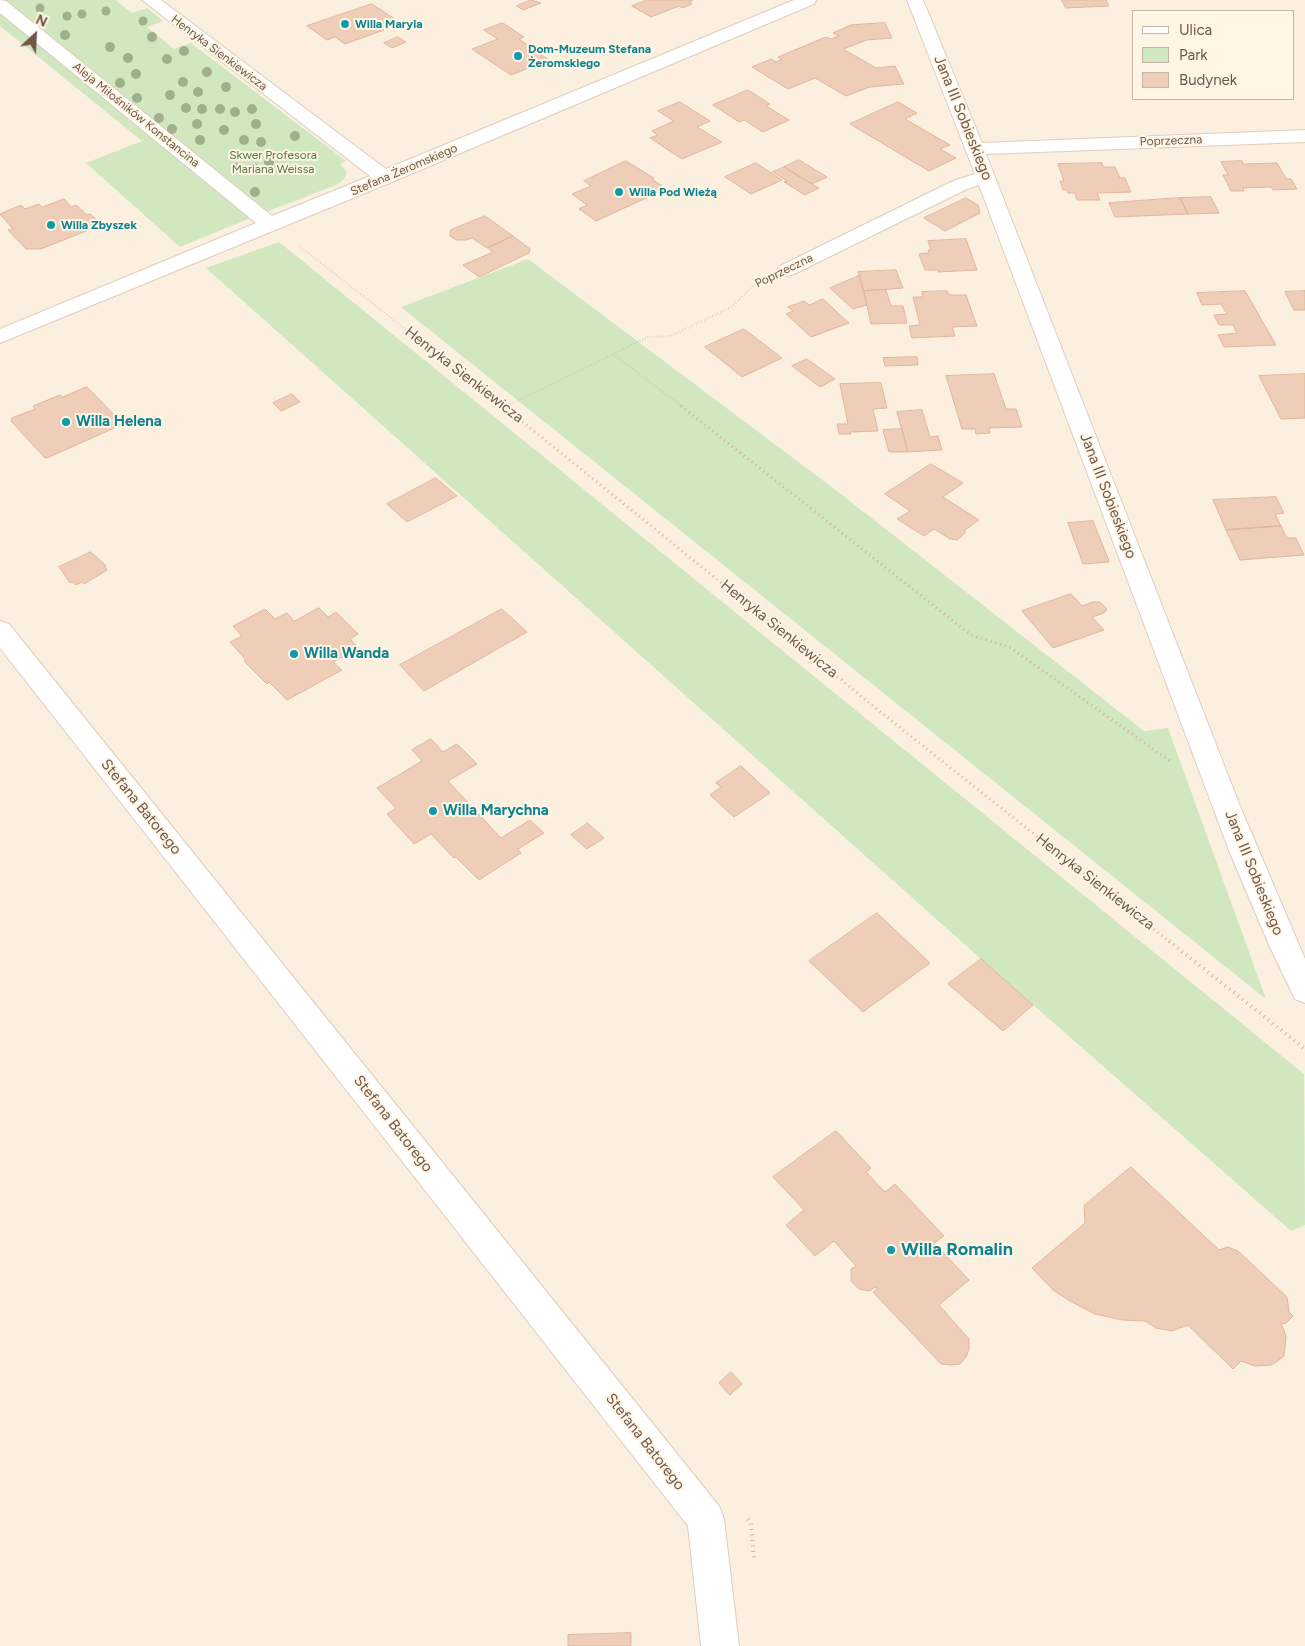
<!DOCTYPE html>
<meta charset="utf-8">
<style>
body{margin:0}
#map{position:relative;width:1305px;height:1646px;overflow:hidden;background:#fbf0e0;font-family:Figtree,sans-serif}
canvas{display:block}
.legend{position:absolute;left:1132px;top:10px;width:162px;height:90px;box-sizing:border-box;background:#fef5e5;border:1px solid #c5b6a7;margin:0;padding:6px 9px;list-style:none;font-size:15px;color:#705749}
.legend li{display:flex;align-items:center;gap:10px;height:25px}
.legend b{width:25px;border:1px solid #c5b6a7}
.north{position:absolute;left:10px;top:10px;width:50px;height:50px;-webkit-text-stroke:4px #fef5e5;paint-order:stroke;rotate:25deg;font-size:14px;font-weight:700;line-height:20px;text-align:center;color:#705749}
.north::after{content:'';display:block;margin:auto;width:18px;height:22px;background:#705749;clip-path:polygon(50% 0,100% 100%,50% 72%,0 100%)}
</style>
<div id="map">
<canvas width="1305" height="1646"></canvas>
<ul class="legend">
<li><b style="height:6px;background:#fff"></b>Ulica</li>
<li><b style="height:14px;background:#d0e7c0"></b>Park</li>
<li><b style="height:14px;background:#efceb9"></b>Budynek</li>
</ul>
<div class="north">N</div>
</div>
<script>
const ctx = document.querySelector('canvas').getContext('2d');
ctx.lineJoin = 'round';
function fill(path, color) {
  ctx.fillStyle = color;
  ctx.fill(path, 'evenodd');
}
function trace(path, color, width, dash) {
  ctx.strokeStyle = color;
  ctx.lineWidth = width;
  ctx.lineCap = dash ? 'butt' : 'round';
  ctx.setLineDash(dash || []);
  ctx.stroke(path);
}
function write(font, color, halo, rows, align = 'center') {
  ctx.font = font + ' Figtree,sans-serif';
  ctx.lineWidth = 4;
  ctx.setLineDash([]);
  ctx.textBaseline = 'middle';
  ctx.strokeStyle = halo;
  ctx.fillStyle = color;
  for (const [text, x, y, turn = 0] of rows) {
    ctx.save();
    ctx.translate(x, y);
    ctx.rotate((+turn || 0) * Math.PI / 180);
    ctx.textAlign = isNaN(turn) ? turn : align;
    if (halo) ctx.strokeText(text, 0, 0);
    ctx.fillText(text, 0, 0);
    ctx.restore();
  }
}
const green = new Path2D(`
 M1,0H115L132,13L147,8L163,21L147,27L174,49L191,43L346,161L340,164L347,171L345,178L338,184L264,213Z
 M0,12L253,217L180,247L86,163L142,141L0,26Z
 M279,242L1304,1074L1305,1225L1291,1231L981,959L206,268Z
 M528,259L837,491L1144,731L1168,728L1266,999L401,307Z`);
const building = new Path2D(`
 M531,0L541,3L523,10L517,6Z
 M647,0H693L689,2L692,4L682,8L679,6L651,17L632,6Z
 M1062,0H1106L1109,6L1066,8Z
 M372,4L398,21L385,26L375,19L371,21L384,30L345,44L335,37L327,40L307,26Z
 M503,23L524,37L519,39L549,60L511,75L472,49L498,39L484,30Z
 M885,23L892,38L867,40L843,49L876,68L895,66L904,84L870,87L846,96L815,78L788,89L752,67L771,59L776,62L782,59L778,57L826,37L831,39L839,36L833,33L851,25Z
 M398,37L406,42L392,48L384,43Z
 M748,90L770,104L766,106L789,120L763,132L744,120L739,122L713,105Z
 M680,102L710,121L697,127L722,142L682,159L650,138L658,135L652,131L674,121L658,111Z
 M898,102L917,113L905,119L950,145L940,149L956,158L929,171L850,124Z
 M799,160L827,177L812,184L784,167Z
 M626,161L654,178L652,179L666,189L596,221L579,209L587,205L572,194L591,186L584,181Z
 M1242,161L1243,164L1277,163L1286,179H1291L1297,189L1273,190L1271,187L1243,188L1244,191H1231L1223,175H1228L1221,162Z
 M756,163L782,180L751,194L725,177Z
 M1102,163L1103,167H1115L1120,178H1125L1131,192L1097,193L1100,200H1077L1075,193H1068L1067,190H1063L1060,181H1064L1058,164Z
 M784,167L812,184L819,188L805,195L784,182L787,181L773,172Z
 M1211,197L1219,213L1188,214L1180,198Z
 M966,198L978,205L980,213L945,231L924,218Z
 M1180,198L1188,214L1115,217L1109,203Z
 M64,199L71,207L76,205L87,215L90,214L98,221L95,222L91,229L41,249H26L8,230L13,229L0,214L21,205L25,209L39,204L42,207Z
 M485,216L513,236L487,248L472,238L466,240H456L450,236L451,230Z
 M513,236L530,249L529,253L479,277L463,265L493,252L488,248Z
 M966,239L977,270L938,272V270H925L919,254L929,253L928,250H931L928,241Z
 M896,270L903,288L864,291L858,272Z
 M859,276L867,305L853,309L830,288Z
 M886,290L891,306H903L907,323L871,324L864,291Z
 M947,291L949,295H966L977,326L952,327L955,336L912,338L909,326L920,325L913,297H923L922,292Z
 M1245,291L1276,345L1224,347L1218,335L1237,333L1233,325H1219L1214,315L1227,314L1221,304L1202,305L1197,293Z
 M1305,291V310H1294L1285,292Z
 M823,299L849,323L811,337L786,314L793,311L788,307L804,301L809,305Z
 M744,329L782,358L742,377L705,347Z
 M917,357L918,365L885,366L883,358Z
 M807,359L835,379L820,387L792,366Z
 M994,374L1006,409H1016L1022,427L989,428L990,433L976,434L975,429H962L946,376Z
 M1305,374V418L1281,419L1259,376Z
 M881,383L887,408L873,409L878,431L850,432L851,434H839L837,424H848L840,384Z
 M87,387L121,422V425L47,458L44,457L11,421L12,418L35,409L33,406L60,395L62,397Z
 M292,394L300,402L281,411L273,403Z
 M922,410L930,437L938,436L942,450L908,452L897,412Z
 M902,429L908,452H889L883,430Z
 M931,464L963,483L943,497L979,520L965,530V533L957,540L950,539L934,529L924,536L897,519L910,511L885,494Z
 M436,478L457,496L407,522L387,504Z
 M1276,497L1284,513L1275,514L1281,526L1226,530L1213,500Z
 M1093,521L1109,561V562L1083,564L1068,523Z
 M1281,526L1287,538H1296L1304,555L1240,560L1226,530Z
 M91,552L106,566H104L107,570L84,584L82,582L76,585L72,582L70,583L59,567Z
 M1071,594L1082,606L1093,602H1100L1107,609L1104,613L1092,617L1104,630L1053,648L1022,611Z
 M319,608L328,617L336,612L358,634L350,639L359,648L333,662L342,670L287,700L269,682L267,684L244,661L246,660L230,642L242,636L233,626L265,609L275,619L287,613L294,621Z
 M502,609L527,632L424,691L400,665Z
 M431,739L443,752L457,744L477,764L448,781L501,838L530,820L544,833L518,849L521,853L479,880L456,857L454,858L431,834L414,844L387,814L396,808L377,788L422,761L412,750Z
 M741,766L770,793L734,817L710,795L721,787L716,783Z
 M588,823L604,838L587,849L571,835Z
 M877,913L930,963L863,1012L809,961Z
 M981,959L1033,1005L1003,1031L948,984Z
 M836,1131L871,1168L866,1172L885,1192L895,1184L944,1236L934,1243L969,1280L939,1305L969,1339V1349L966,1357L960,1364L951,1365L941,1364L873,1292L878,1289L875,1287L870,1291L859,1289L851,1281V1269L856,1266L834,1241L815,1256L786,1225L804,1210L773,1177Z
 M1131,1167L1219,1250L1228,1247L1238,1251L1287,1297L1289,1312L1293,1316L1285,1324L1281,1323L1286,1336L1284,1356L1272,1365L1255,1366L1241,1361L1233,1369L1188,1325L1172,1331L1156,1328L1145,1321L1122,1320L1095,1314L1068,1300L1053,1290L1032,1268L1085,1223L1084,1206Z
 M731,1372L742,1384L730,1395L719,1383Z
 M631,1633V1646H568V1635Z`);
const pathFar2 = new Path2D(`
 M299,246L505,407
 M613,354L683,407
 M505,407L648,337L671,336L733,306L753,286L760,282`);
const pathFar1 = new Path2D(`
 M503,406L908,734L1170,942
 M681,406L971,635L1011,648L1170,761
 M505,407L508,406`);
const path = new Path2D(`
 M1169,941L1305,1049
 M748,1519L751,1523L754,1558`);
const minor = new Path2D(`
 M0,0L6,1L272,216L370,176L142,0H161L386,169L794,0H816L814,4L392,182L0,343V329L256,223L0,13Z
 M907,0H923L982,143L1305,130V142L986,154L1240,806L1305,959V1003L1295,999L1269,945L1230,853L979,185L967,189L794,274L787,276L780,274L777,270L780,266L953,181L975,174Z
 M0,621L9,624L719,1506L724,1519L739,1646H701L688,1526L0,648Z`);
const trees = [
 [40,8,4.5],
 [106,11,4.5],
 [82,14,4.5],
 [67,16,4.5],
 [143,21,4.5],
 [65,35,5],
 [152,37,5],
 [110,47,5],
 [184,51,5],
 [128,58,5],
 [167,59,5],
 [207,72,5],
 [136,74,5],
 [183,82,5],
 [120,83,5],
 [226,87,5],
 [198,92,5],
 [170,95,5],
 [137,98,5],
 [186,108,5],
 [202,109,5],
 [220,109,5],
 [252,109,5],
 [235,112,5],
 [159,118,5],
 [197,124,5],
 [256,124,5],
 [172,129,5],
 [224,130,5],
 [295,136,5],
 [200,140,5],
 [244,140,5],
 [261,142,5],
 [269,162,5],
 [236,168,5],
 [254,168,5],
 [255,192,5]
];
const markers = [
 [345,24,5,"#0f9aa8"],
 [518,56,5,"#0f9aa8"],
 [619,192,5,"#0f9aa8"],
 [51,225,5,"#0f9aa8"],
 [66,422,5,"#0f9aa8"],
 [294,654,5,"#0f9aa8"],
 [433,811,5,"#0f9aa8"],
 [891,1250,5,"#0f9aa8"]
];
const farCulturenames = [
 ["Willa Maryla",355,24],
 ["Dom-Muzeum Stefana",528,49],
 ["Żeromskiego",528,63],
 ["Willa Pod Wieżą",629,192],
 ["Willa Zbyszek",61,225]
];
const farStreetnames = [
 ["Henryka Sienkiewicza",219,53,37],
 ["Aleja Miłośników Konstancina",136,115,39],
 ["Poprzeczna",1171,141,-2],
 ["Stefana Żeromskiego",404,170,-23],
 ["Poprzeczna",784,271,-26]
];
const farParknames = [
 ["Skwer Profesora",273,155],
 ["Mariana Weissa",273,169]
];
const streetNames = [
 ["Jana III Sobieskiego",963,118,68],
 ["Henryka Sienkiewicza",464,375,38],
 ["Jana III Sobieskiego",1108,496,69],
 ["Henryka Sienkiewicza",779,629,39],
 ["Stefana Batorego",141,807,51],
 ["Jana III Sobieskiego",1254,873,68],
 ["Henryka Sienkiewicza",1095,882,38],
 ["Stefana Batorego",393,1124,52],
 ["Stefana Batorego",645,1442,52]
];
const cultureNames = [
 ["Willa Helena",76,422],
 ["Willa Wanda",304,654],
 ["Willa Marychna",443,811]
];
const nearCulturenames = [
 ["Willa Romalin",901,1250]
];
fill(green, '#d0e7c0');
fill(building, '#efceb9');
trace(building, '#e1b59a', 1);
trace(minor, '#decdbc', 2);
trace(pathFar2, '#d3b29c', 2, [0.5, 2.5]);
trace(pathFar1, '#d3b29c', 3, [1, 4]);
trace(path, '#d3b29c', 4, [1, 4.5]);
fill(minor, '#fff');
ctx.fillStyle = '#9fb08a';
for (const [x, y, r] of trees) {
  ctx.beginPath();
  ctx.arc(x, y, r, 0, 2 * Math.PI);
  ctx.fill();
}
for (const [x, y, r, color] of markers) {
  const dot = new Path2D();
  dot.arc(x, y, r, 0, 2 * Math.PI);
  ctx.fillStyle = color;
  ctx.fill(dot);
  trace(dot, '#fef5e5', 2);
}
write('bold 12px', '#0d838f', '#fef5e5', farCulturenames, 'left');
write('12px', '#705749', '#fef5e5', farStreetnames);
write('12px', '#547b44', '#fef5e5', farParknames);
write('15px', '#705749', '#fef5e5', streetNames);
write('bold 15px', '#0d838f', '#fef5e5', cultureNames, 'left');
write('bold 18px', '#0d838f', '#fef5e5', nearCulturenames, 'left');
</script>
